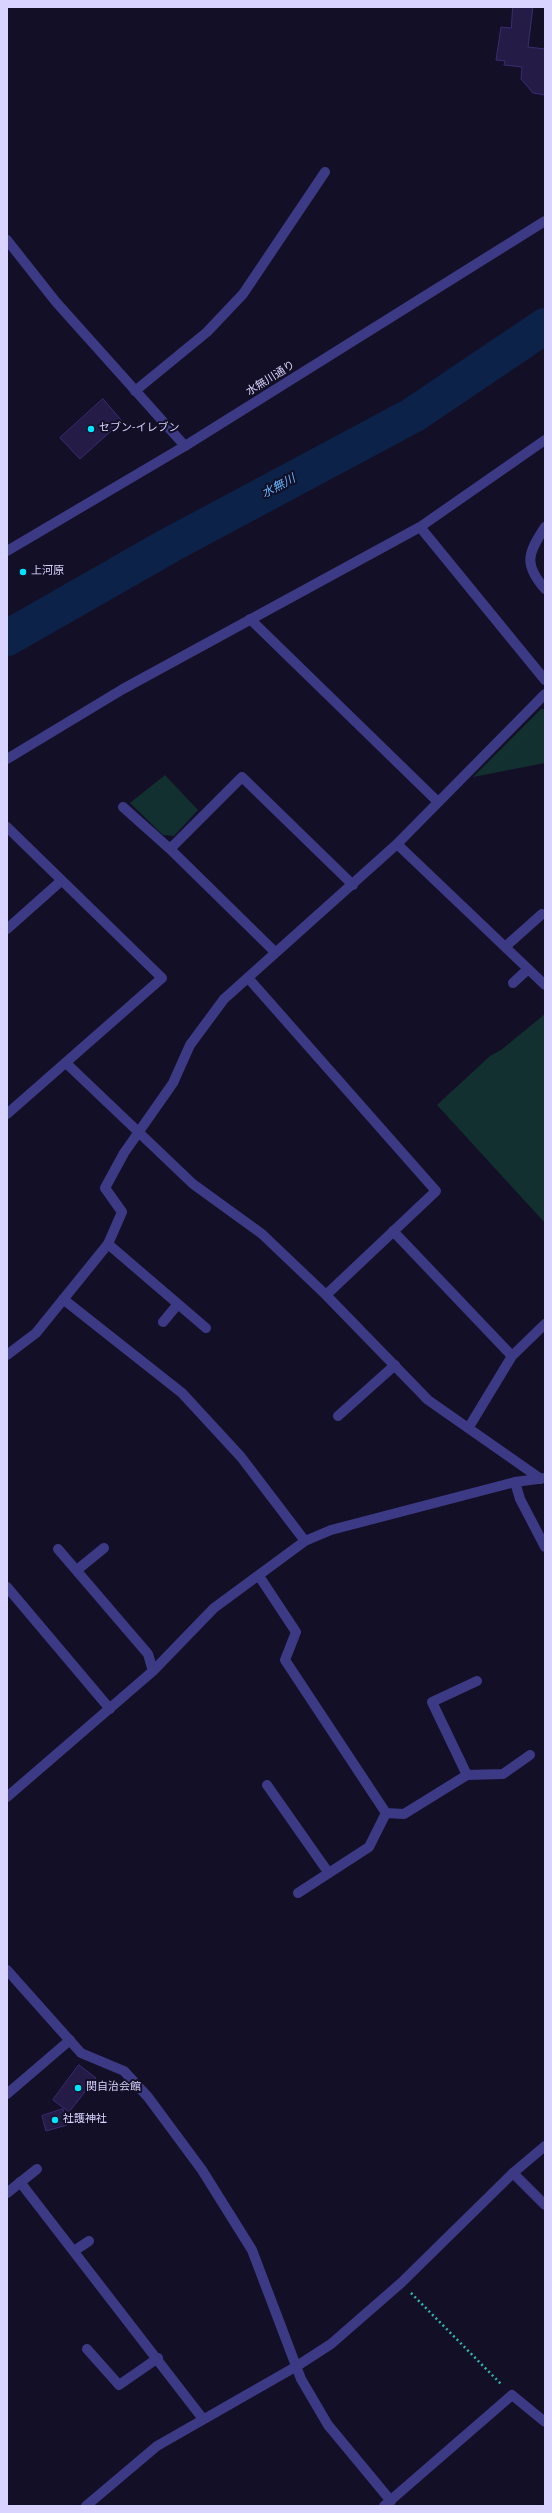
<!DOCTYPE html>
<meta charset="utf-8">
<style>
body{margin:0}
#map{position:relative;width:552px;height:2513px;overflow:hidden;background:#130f26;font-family:"Source Sans 3",sans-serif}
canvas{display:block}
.frame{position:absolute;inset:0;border:8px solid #d9d4ff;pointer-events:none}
</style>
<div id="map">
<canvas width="552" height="2513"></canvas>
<div class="frame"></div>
</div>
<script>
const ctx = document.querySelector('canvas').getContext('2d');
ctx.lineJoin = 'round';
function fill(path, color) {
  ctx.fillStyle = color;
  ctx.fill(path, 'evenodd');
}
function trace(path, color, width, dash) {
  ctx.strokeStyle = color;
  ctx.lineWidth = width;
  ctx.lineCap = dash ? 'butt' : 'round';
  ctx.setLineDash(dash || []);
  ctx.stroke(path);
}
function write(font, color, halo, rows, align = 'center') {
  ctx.font = font + ' "Source Sans 3","Noto Sans JP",sans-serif';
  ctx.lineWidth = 4;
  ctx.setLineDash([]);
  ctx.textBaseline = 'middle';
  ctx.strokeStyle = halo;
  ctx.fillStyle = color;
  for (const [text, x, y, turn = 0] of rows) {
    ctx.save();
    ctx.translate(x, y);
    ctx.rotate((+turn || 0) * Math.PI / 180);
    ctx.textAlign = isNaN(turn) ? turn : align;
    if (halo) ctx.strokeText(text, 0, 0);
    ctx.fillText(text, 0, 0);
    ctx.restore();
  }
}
const green = new Path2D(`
 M541,709H545V763L473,777Z
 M165,775L198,810L174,836L163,835L130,803Z
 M545,1014V1223L437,1105L490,1056L501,1050Z`);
const river = new Path2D(`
 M7,638L170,545L413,415L545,326`);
const building = new Path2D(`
 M513,7H533L528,47L545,49V95L533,93L521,79L522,67L504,65L505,61L496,60L501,27L511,28Z
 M103,399L122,421L80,459L60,438Z
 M79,2065L96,2078L69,2112L53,2100Z
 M63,2109L67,2125L46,2131L42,2116Z`);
const path = new Path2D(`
 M411,2293L502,2385`);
const service = new Path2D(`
 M545,527C528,553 523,564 545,589
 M393,1231L512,1356
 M108,1244L206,1328
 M163,1322L178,1304
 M338,1416L395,1365
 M469,1427L512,1356L545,1324
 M515,1482L520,1499L545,1547
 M77,1570L104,1548
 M7,2094L70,2040
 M513,2173L545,2205
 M7,2193L37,2169
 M74,2251L89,2241
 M87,2349L119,2385L158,2358`);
const minor = new Path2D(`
 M7,240L56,302L185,446
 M135,391L207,332L243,294L325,172
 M250,619L438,802
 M123,807L170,849
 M7,827L162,978L7,1114
 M397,844L545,985
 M7,929L61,881
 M505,947L542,914
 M275,952L170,849L242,777L353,885
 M249,979L436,1191L326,1295
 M513,983L528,969
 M66,1063L193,1184L262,1234L326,1295L428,1400L541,1479
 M63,1299L182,1393L241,1457L305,1541
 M7,1355L36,1333L108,1244L122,1212L105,1188L124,1153L173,1083L190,1045L224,999L397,844L545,694
 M58,1549L148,1654L153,1671
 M259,1576L296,1632L285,1660L386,1813
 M7,1587L110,1709
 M467,1775L432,1702L477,1681
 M267,1785L328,1872
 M7,1797L153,1671L214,1608L305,1541L331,1530L515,1482L545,1478
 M386,1813L404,1814L467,1775L503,1774L530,1755
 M298,1893L369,1847L386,1813
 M7,1970L81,2053L124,2071L148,2097L202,2170L252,2250L301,2379L328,2425L391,2501
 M20,2182L203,2419
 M86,2506L157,2446L297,2366L331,2344L401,2283L513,2173L545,2146
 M384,2506L512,2395L545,2422`);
const tertiary = new Path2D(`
 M420,527L545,680
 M7,551L185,446L545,221
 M7,759L123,689L420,527L545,440`);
const markers = [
 [91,429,4,"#00e5ff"],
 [23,572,4,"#00e5ff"],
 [78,2088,4,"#00e5ff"],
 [55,2120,4,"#00e5ff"]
];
const streetNames = [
 ["水無川通り",271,379,-32]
];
const poiNames = [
 ["セブン-イレブン",99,429],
 ["上河原",31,572],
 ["関自治会館",86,2088],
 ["社護神社",63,2120]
];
const waterNames = [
 ["水無川",279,487,-28]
];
fill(green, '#12302f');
trace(river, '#0c2248', 36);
fill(building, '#241b47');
trace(building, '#3b2d73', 1);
trace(path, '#2fb8b0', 2.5, [2, 3]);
trace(service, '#3d3a85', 10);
trace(minor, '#3d3a85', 10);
trace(tertiary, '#3d3a85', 10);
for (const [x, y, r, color] of markers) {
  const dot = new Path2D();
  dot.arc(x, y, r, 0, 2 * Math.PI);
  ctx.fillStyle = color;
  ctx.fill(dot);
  trace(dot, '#130f26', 1.5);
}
write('11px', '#d9d4ff', '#130f26', streetNames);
write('11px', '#d9d4ff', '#130f26', poiNames, 'left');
write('italic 12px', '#62b6ff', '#130f26', waterNames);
</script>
